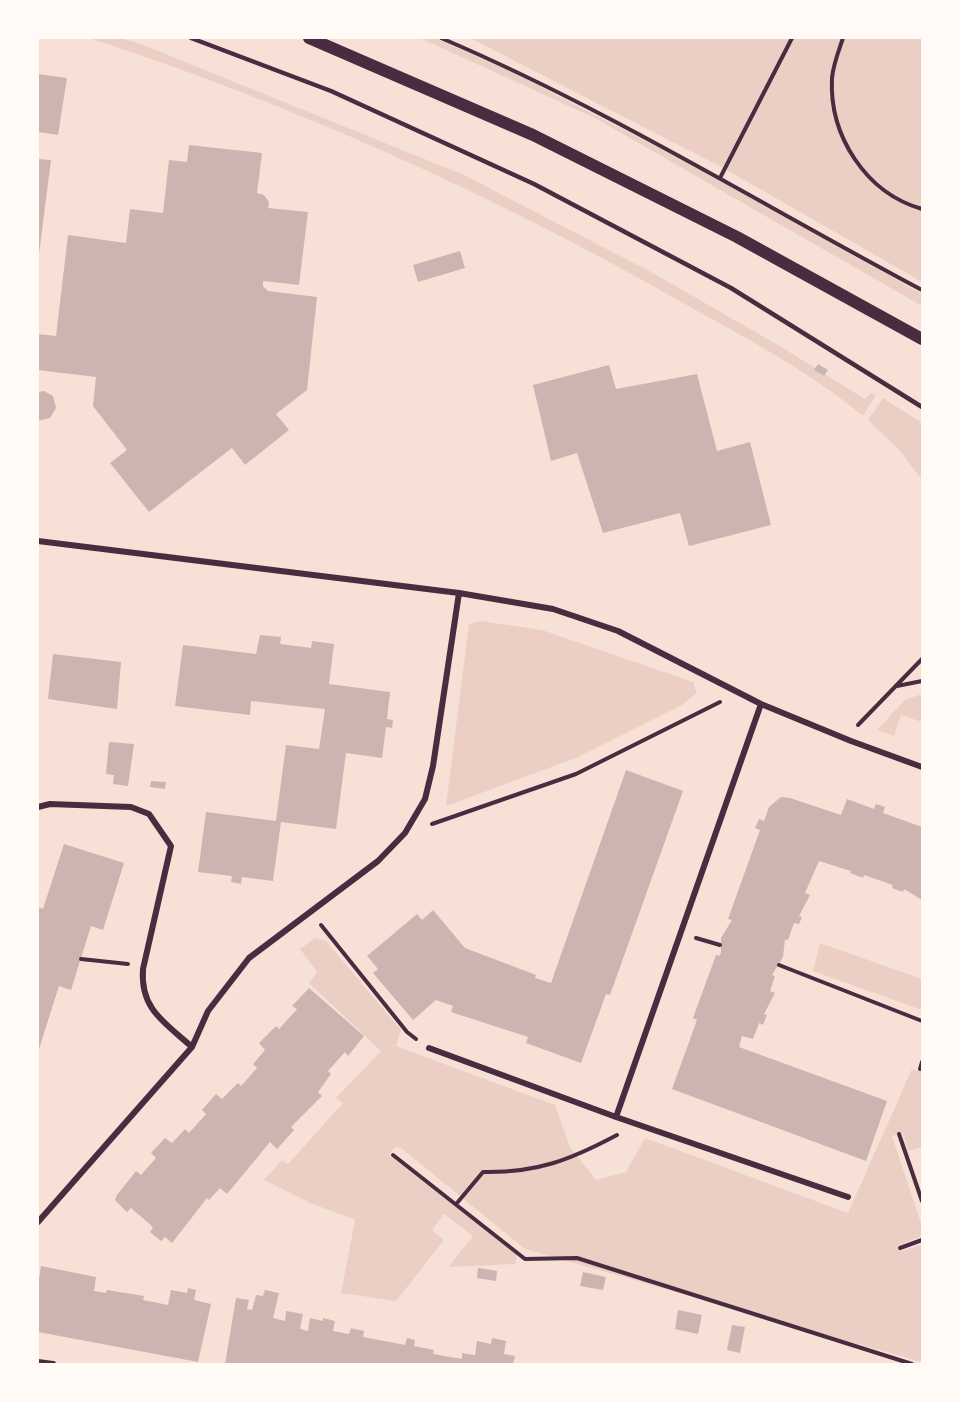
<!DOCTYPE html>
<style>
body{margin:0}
#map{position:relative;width:960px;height:1402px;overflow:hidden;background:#f7e1d7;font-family:"PT Sans Narrow",sans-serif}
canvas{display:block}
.frame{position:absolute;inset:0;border:39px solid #fffaf5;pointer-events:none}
</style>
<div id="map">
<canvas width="960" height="1402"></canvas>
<div class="frame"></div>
</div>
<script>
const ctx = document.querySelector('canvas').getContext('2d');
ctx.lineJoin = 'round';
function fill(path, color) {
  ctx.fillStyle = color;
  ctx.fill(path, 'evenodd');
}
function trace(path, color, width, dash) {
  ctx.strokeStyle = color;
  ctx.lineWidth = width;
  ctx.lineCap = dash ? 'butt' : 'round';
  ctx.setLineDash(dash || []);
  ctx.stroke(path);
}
const green = new Path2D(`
 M89,38H120L141,44L464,175L651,272L778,345L865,399L871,393L876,395L863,416C806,369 740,335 676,299C490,193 292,104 89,38Z
 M420,38H435L512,72L686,162L922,294V306L595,118Z
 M470,38H922V282L725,169Z
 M883,398L922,423V480L901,452L868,420Z
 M481,621L542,630L693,682L697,693L682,705L576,758L446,806L469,624Z
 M922,694V722L901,715L894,736L877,730L905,700Z
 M315,938L326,941L401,1030L396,1046L555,1105L570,1147L596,1180L626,1172L645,1138L848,1213L912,1069L922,1072V1147L908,1151L903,1133L892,1136L922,1226V1236L899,1245L901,1251L922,1245V1362L525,1249L401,1148L395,1147L389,1155L517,1254L515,1264L448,1267L473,1236L444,1214L432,1230L444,1240L396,1301L341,1293L355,1220L313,1204L264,1180L282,1160L288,1164L343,1103L336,1098L381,1051L309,983L317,972L300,949Z
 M820,943L922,979V1010L813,971Z`);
const building = new Path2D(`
 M38,74L67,78L58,135L38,132Z
 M189,145L262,153L257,193L264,195L269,202L268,208L308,212L299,285L263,281V286L268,291L317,297L307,390L276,414L289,430L245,465L232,448L149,512L110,463L127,450L93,406L96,377L38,370V334L56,336L68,235L126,243L130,209L163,213L169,160L187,162Z
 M38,159L51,160L39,254H38Z
 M460,251L465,268L418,282L413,265Z
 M818,364L828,370L824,376L814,370Z
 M609,365L616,389L697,374L717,451L750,442L771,525L689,546L680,513L603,533L577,453L551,461L533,385Z
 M44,391L53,396L56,408L50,418L38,421V392Z
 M260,635L281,637L280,644L311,648L312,641L334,644L329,684L390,692L387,719L393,720L392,728L386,727L382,758L346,753L336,829L281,822L273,881L242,877L241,884L231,882L232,876L198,872L206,812L276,821L286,745L319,749L325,709L251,701L250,715L175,706L183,645L256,654Z
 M53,654L121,662L117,709L48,699Z
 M109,742L134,744L128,786L113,784L114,775L106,774Z
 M626,770L683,791L610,995L606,994L581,1063L526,1043L528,1037L451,1012L453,1006L436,1000L413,1020L373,973L378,969L367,956L417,914L422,920L433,910L465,948L536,975L535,978L551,983Z
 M151,781L166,782L165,789L150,787Z
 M781,797L790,798L841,815L847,799L874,809L876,804L885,807L883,813L922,827V900L904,889L903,892L892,888L893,885L864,875L863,878L850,873L851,871L819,861L805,893L810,895L799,916L802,917L799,924L794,923L788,940L785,939L783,957L772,975L775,976L770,991L775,993L764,1014L767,1015L763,1025L759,1023L753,1039L742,1036L739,1047L887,1101L866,1161L672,1089L697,1020L693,1018L716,955L719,956L721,953V938L732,920L728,919L760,830L755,828L759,819L764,821L769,807Z
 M64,844L124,863L103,930L91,926L71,990L59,986L39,1049L38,907L43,909Z
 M309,988L364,1036L348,1056L345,1052L328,1071L331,1074L318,1092L322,1096L291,1127L294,1130L277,1149L270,1142L227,1194L220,1188L209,1200L207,1198L172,1243L165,1237L161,1241L150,1232L153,1227L131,1208L127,1212L115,1200L117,1195L136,1171L141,1175L156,1158L151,1153L165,1138L172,1143L185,1129L189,1133L206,1114L202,1110L216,1094L222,1099L238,1083L241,1086L257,1068L253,1064L265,1050L259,1043L276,1026L279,1029L297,1009L292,1006Z
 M41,1266L96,1277L94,1291L106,1293L107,1290L144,1296L143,1300L168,1305L171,1290L187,1293L188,1288L196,1290L194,1300L211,1304L198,1362L38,1332V1285Z
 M478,1268L497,1271L496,1281L477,1278Z
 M583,1272L606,1277L603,1290L580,1286Z
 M265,1290L279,1293L273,1318L285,1321L286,1311L303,1314L300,1329L308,1331L310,1318L323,1321V1318L335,1321L333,1331L349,1334L351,1328L364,1331L363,1337L405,1345L407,1338L415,1340L414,1346L434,1350L433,1354L462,1359V1353L475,1355L477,1341L491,1344L492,1338L506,1341L504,1354L515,1356L513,1364H225L236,1298L249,1300L247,1309L252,1310L256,1295L263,1296Z
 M678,1310L702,1315L698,1334L675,1329Z
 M732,1325L745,1327L740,1353L727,1350Z`);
const path = new Path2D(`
 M441,38C608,109 762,205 922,290
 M843,38C839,50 833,65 832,78C829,136 866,193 922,209
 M721,176L792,38
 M897,686L922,681
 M858,725L922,659
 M432,824L576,774L720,702
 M321,925L407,1032L416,1039
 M696,938L720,945
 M81,959L128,964
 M779,965L922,1021
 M920,1069L922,1062
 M899,1134L922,1201
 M393,1155L525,1259L577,1258L912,1364
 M457,1203L483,1172C537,1173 570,1160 617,1135
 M900,1248L922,1240`);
const service = new Path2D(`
 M191,38L331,91L534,184L731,288L922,407`);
const minor = new Path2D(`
 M38,541L459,593L553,609L618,631L761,704L851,741L922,767
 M38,807L50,804L131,807L149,814L171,846L143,969C140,1009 164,1022 192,1047
 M429,1048L616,1117L848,1197
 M616,1117L761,704
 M38,1222L192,1047L208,1011L249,958L378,861L405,833L425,799L433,766L459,593
 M38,1362L53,1364`);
const secondary = new Path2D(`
 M309,38L533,135L737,237L922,339`);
fill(green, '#ebcfc5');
fill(building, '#ccb4b1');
trace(path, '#4a2c40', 4);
trace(service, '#4a2c40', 4.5);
trace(minor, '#4a2c40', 6);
trace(secondary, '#4a2c40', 12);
</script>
